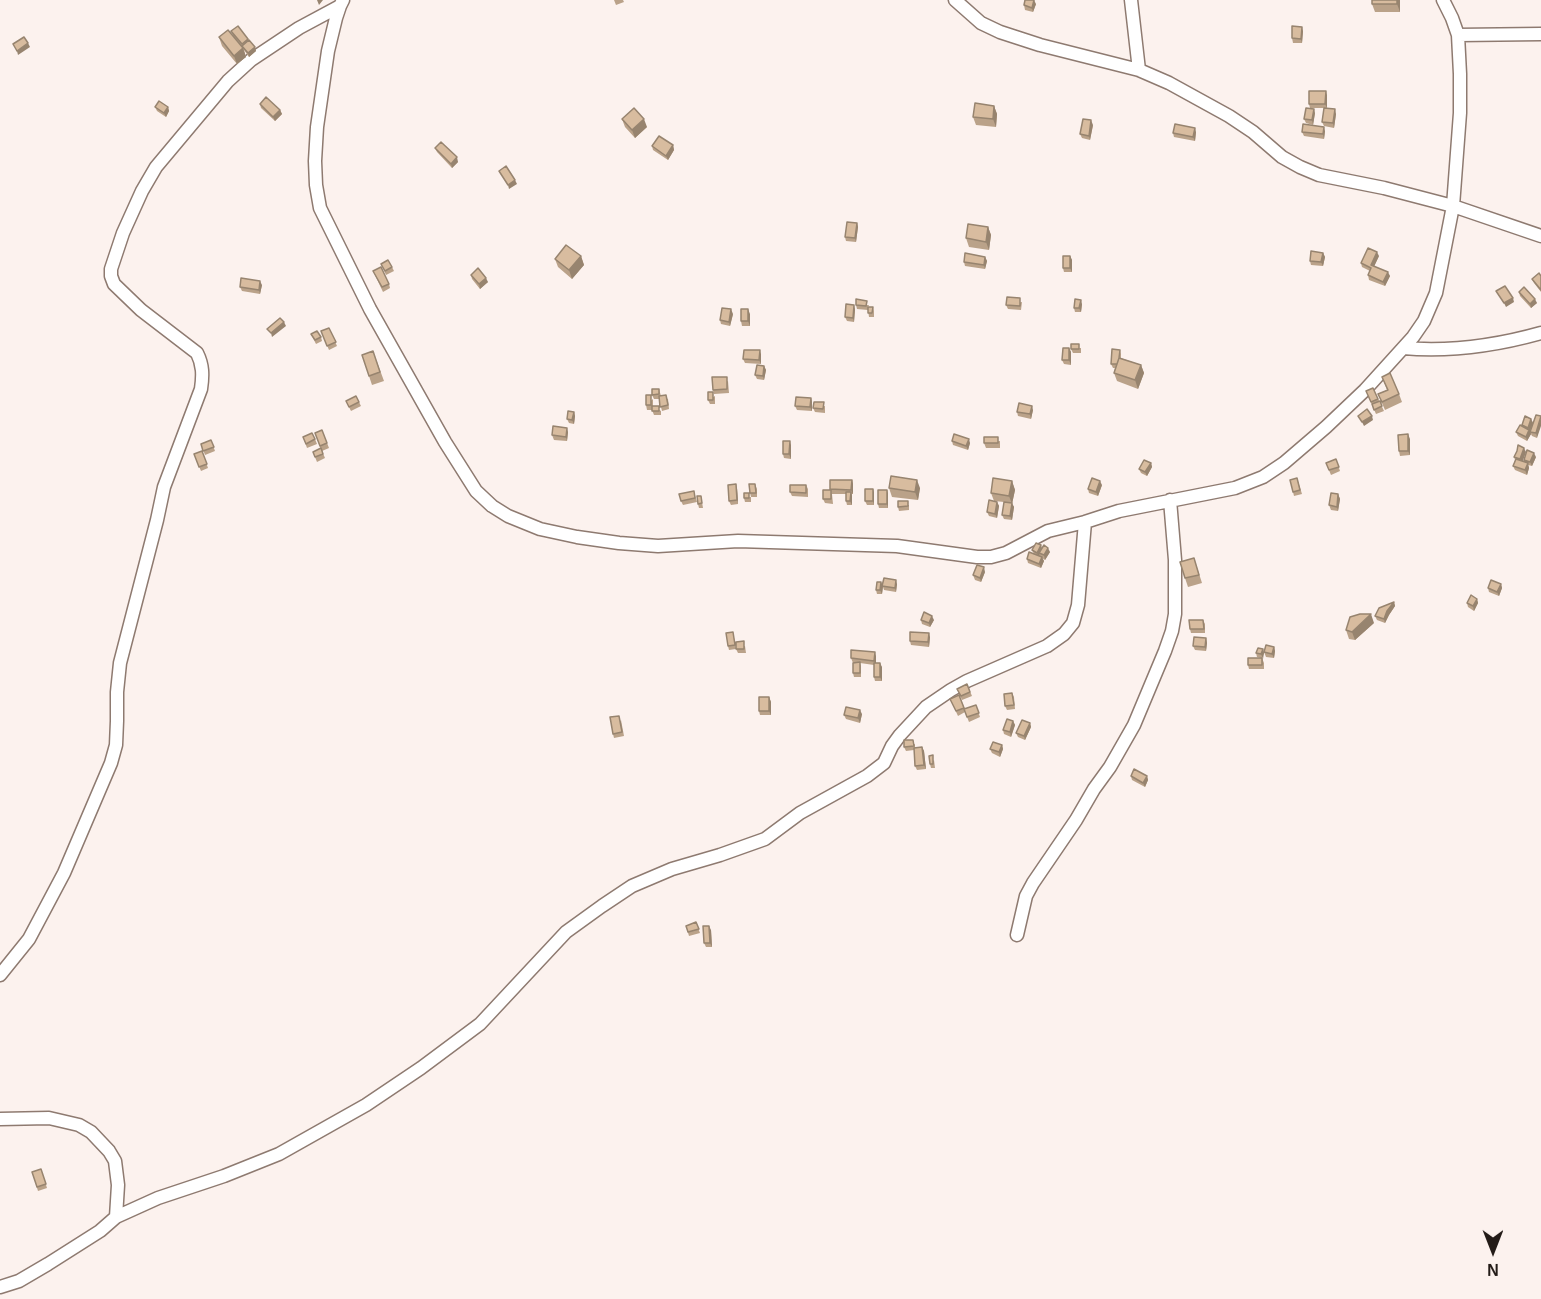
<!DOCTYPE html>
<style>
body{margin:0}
#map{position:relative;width:1541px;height:1299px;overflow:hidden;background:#fcf2ee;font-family:Arial,sans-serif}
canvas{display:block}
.north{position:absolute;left:1463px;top:1221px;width:60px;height:60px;-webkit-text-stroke:4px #fcf2ee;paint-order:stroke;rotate:180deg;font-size:16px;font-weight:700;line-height:24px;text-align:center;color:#231b17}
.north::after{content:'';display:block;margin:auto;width:21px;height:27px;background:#231b17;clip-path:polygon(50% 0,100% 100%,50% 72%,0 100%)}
</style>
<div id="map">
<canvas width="1541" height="1299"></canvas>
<div class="north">N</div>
</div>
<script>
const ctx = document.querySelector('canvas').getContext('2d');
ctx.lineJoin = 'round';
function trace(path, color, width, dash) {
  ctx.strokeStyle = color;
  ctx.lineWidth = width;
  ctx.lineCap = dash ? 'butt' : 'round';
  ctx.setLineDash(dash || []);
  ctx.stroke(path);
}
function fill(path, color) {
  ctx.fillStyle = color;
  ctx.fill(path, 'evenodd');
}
const minor = new Path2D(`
 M343,0L340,6L336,18L328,51L317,127L315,161L316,185L320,208L370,309L445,442L476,491L492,506L508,516L540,529L577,537L619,543L658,546L738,541L897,546L977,557H991L1006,553L1048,531L1085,522L1119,511L1235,488L1263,477L1284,463L1326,427L1365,390L1413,337L1424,321L1436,293L1453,206L1460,113V74L1458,35L1452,18L1443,0
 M955,0L981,23L1000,32L1040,45L1139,70L1169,83L1229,116L1253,132L1282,157L1300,167L1319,175L1384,188L1453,206L1541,236
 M1131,0L1139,70
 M1458,35L1541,34
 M1403,348C1450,352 1495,346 1541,333
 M1017,935L1026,896L1033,883L1076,820L1094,789L1110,767L1134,725L1165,651L1172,631L1175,614V560L1170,500
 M0,975L29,939L64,873L111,763L116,745L117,721V692L120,663L157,520L164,487L201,389C203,375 203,365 197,353L141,310L114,284L111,276V269L123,233L142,191L156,167L228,81L251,60L299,28L340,6
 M0,1119L49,1118L79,1125L91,1132L109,1151L115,1161L118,1185L116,1217
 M0,1287L19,1281L48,1264L100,1231L116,1217L158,1198L224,1176L279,1154L366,1105L421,1068L480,1024L566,932L602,906L632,886L672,869L720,855L765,839L800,813L867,776L884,763L892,746L900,735L926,707L951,690L967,681L1047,646L1064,634L1073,623L1078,605L1085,522`);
const wall = new Path2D(`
 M614,0H623L624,2L616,5Z
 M1400,0V12H1375L1372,4Z
 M1036,4L1033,12L1025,10L1024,5Z
 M231,31L249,41L256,51L249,57L244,50L246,57L237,64L222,46L219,37L233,35Z
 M1303,31L1302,43H1293L1292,38Z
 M1327,95V108L1336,114L1334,128L1324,126L1322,122L1324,108H1310L1309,104Z
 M260,104L280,110L282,114L275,121L261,108Z
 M994,106L997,114L996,127L976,125L973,117Z
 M155,107H168L169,111L166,117L157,111Z
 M1315,113L1313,125L1306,123L1304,119Z
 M622,119L647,127L635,138L625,127Z
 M1093,125L1090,140L1082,138L1080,134Z
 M1325,131L1324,139L1304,136L1302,132Z
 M1196,132L1195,141L1174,137L1173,133Z
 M673,145L674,150L668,160L653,150L652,146Z
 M435,148L458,162L452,168L437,152Z
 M857,223L858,227L856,242L846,241L845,237Z
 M988,227L991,235L989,250L969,247L966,238Z
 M1323,253L1325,257L1323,266L1311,265L1310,261Z
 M581,256L584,265L572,279L558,267L555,259Z
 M1070,256L1072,260V272H1064L1063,268Z
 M1379,256L1374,266L1390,276L1385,286L1369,280L1368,275L1370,271L1362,267L1361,263Z
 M985,257L987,261L985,269L965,266L964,262Z
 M381,264L392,267L394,271L386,275Z
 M373,271L389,284L390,288L383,292Z
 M471,275L488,282L480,289L472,279Z
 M1541,276V292L1534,283L1532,279Z
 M262,285L260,294L242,291L240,287Z
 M1519,292L1537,303L1531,308L1520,296Z
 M1022,302L1021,310L1008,309L1006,305Z
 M1082,304L1081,312H1075L1074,308Z
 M856,305H869L868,307H873L874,311V317H869L868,310L857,309Z
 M855,309L854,322L847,321L845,317Z
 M733,314L730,326L721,324L720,320Z
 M750,314V326H742L741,321Z
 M329,328L337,346L329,350L321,331Z
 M311,334L321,337L322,341L316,344Z
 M1069,348L1071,352V365L1064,364L1062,360Z
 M1081,348V353H1073L1071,349Z
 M1120,350L1121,354V358L1141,365L1144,373L1138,389L1117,381L1114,373L1115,368H1113L1111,364Z
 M373,351L384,381L372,385L362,355Z
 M761,354V364L745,363L743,359Z
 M764,366L766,370L764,380L757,379L755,375Z
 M1382,377L1399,394L1402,402L1385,410L1378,394L1387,390Z
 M728,381L729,393L714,394L713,390Z
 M1373,388L1384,411L1376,414L1366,391Z
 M659,389L661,396L668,399L669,409L662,411L659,399H654L652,395Z
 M356,396L361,406L351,411L346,401Z
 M715,396V404H710L708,400Z
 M811,398L812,402V411L797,410L795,406Z
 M653,399V406L661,411V415H654L652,410H647L646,405Z
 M825,406V413L815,412L813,408Z
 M1033,410L1031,419L1018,416L1017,412Z
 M574,412L575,416L574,424L569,423L567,419Z
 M1536,415L1537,438L1532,436L1530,432Z
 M1531,419L1533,423L1530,431L1531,434L1527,441L1518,436L1516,432Z
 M322,430L329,448L322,451L325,458L317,462L313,452L321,450L315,433Z
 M568,432L567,441L554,440L552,435Z
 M303,437L315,439L317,444L307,448Z
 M1410,439V455L1400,456L1399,451Z
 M211,440L215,451L205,455L201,444Z
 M952,441L970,443L968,450L953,445Z
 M1000,441V448H986L984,443Z
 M791,445V459L784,458L783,454Z
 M202,451L208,468L201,471L194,454Z
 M1526,452L1522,462H1525L1524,460L1536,457L1532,466L1528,465L1529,468L1527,475L1515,470L1513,466L1515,460L1514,457Z
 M1336,459L1340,471L1331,475L1326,463Z
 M1151,463L1152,467L1147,476L1141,473L1139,469Z
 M1297,478L1302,494L1294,496L1293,492Z
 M852,480L853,484V494H852V505H847L846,501V494H832L833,504L825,503L823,499L830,490V489Z
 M1012,481L1015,490L1012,504L1014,507L1012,520L1004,519L1002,515L1004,502L994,501L991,493Z
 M755,484L757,489V497H751L750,493Z
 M806,485L808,489V497L792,496L790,492Z
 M1102,485L1098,496L1089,493L1088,489Z
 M737,488L738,504L731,505L729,501Z
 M889,488H920L918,500L892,497Z
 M873,489L874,493V505H867L865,501Z
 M887,490L888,494V508H879L878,504Z
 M1338,494L1340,499L1338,511L1331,510L1329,505Z
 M695,495L697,502L683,505L681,501Z
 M701,496L703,508H699L698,504Z
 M751,497V502H745L744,498Z
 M997,502L999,506L997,518L989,516L987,512Z
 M909,505V510L899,511L898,507Z
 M1041,545L1042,548L1050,552L1045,560L1042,558L1044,561L1041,568L1028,563L1027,559L1034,554L1032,550Z
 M1194,558L1202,583L1188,587L1185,578Z
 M985,572L981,582L975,580L973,575Z
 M897,584L896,592L884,590L883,587L882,594H877L876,590L883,585Z
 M1501,584L1502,588L1499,596L1489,592L1488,588Z
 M1477,599L1478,603L1474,611L1468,607L1467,603Z
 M1394,602L1395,606L1389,615L1385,623L1377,620L1375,616Z
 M921,620H934L930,627L922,624Z
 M1203,620L1205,624V633H1191L1190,629Z
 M1374,623L1355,640L1349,639L1346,630Z
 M733,632L736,649L729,650L728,646Z
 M930,637L929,647L911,645L910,641Z
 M1206,638L1207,643L1206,651L1195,650L1193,646Z
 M745,646L746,653H738L736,649Z
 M1274,647L1275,651L1274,658L1266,657L1264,652Z
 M1263,649L1264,653L1262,658L1264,663V669H1249L1248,665L1262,658L1257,657L1256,653Z
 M876,656V663L882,667V681H875L874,677V665L860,663L861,666V677H854L853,673V663L851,658Z
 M967,684L972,696L962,700L957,689Z
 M1012,693L1014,697L1015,709L1007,710L1005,706Z
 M959,695L965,709L976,705L980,717L969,722L965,712L958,716L950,699Z
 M769,697L771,702V715H760L759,711Z
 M862,714L860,723L846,719L844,715Z
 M621,720L624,736L614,738L613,734Z
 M1013,721L1015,725L1011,737L1004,734L1003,730Z
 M1030,723L1031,727L1025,740L1018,737L1016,733Z
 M915,744V748L922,747L924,751L926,769L917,770L915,766L914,750L906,751L904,747Z
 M1002,745L1003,749L1000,757L992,753L990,749Z
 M934,760L935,768H931L930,764Z
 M1131,776H1147L1148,780L1145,787L1132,780Z
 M696,922L700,933L689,936L686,926Z
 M711,930L712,947H706L704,943Z
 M41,1169L47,1188L38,1191L32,1172Z`);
const shadedWall = new Path2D(`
 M317,0H323L319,5Z
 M1034,0L1036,4L1033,12L1032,8Z
 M1397,0H1400V12L1397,4Z
 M1302,27L1303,31L1302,43L1301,39Z
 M28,43L30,47L18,55L17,51Z
 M255,47L256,51L249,57L248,53Z
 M243,48L246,57L237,64L234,56Z
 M1326,91L1327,95V108L1325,104Z
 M994,106L997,114L996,127L993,119Z
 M168,107L169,111L166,117L164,113Z
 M1314,109L1315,113L1313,125L1312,120Z
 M1335,109L1336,114L1334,128L1333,123Z
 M280,110L282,114L275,121L273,117Z
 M644,119L647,127L635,138L632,130Z
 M1091,120L1093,125L1090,140L1089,136Z
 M1324,127L1325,131L1324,139L1323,134Z
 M1195,128L1196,132L1195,141L1193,137Z
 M673,145L674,150L668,160L666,156Z
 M457,157L458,162L452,168L451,164Z
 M515,180L517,184L509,189L508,185Z
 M857,223L858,227L856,242L855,238Z
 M988,227L991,235L989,250L986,242Z
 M1377,252L1379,256L1373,269L1371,265Z
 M1323,253L1325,257L1323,266L1321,262Z
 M581,256L584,265L572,279L569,270Z
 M1070,256L1072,260V272L1070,268Z
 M985,257L987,261L985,269L984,265Z
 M1388,272L1390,276L1385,286L1383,282Z
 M486,278L488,282L480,289L479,284Z
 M260,281L262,285L260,294L259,290Z
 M1513,298L1514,302L1506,307L1504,303Z
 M1535,299L1537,303L1531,308L1530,304Z
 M1081,300L1082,304L1081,312L1079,308Z
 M854,305L855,309L854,322L853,318Z
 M731,309L733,314L730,326L729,322Z
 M748,309L750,314V326L748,321Z
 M284,322L286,326L272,337L271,333Z
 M1069,348L1071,352V365L1069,360Z
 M760,350L761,354V364L759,360Z
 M1141,365L1144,373L1138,389L1135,380Z
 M764,366L766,370L764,380L763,376Z
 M811,398L812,402V411L810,407Z
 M1032,406L1033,410L1031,419L1030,414Z
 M574,412L575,416L574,424L572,420Z
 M1372,416L1373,420L1364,426L1362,422Z
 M1541,417V426L1537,438L1536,433Z
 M1531,419L1533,423L1530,431L1531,434L1527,441L1526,437L1529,430L1528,428Z
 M567,428L568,432L567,441L566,437Z
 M1408,434L1410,439V455L1408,451Z
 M969,439L970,443L968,450L966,446Z
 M790,441L791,445V459L789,454Z
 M1524,448L1526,452L1522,463L1520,459Z
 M1534,453L1536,457L1532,466L1530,462Z
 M1151,463L1152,467L1147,476L1145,472Z
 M1528,463L1529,468L1527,475L1525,470Z
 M852,480L853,484V494L851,490Z
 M917,480L920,488L918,500L915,492Z
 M1012,481L1015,490L1012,504L1009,496Z
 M1100,481L1102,485L1098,496L1096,492Z
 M736,484L737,488L738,504L737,500Z
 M873,489L874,493V505L873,501Z
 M887,490L888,494V508L887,504Z
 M851,492L852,496V505L850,501Z
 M1338,494L1340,499L1338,511L1337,507Z
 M997,502L999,506L997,518L995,514Z
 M1012,503L1014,507L1012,520L1010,516Z
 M1041,545L1042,550L1038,557L1037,553Z
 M1048,548L1050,552L1045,560L1044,555Z
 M1042,557L1044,561L1041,568L1039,564Z
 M984,567L985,572L981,582L980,578Z
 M896,580L897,584L896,592L895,588Z
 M881,582L883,586L882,594L880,590Z
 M1501,584L1502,588L1499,596L1497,592Z
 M1477,599L1478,603L1474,611L1473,606Z
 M1394,602L1395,606L1389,615L1385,623L1384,619L1387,611Z
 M1371,614L1374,623L1355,640L1352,632Z
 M932,616L934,620L930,627L929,623Z
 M929,633L930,637L929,647L928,642Z
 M1206,638L1207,643L1206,651L1205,647Z
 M1274,647L1275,651L1274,658L1272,654Z
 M1263,649L1264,653L1263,659L1261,654Z
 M875,652L876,656V665L874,661Z
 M880,663L882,667V681L880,677Z
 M769,697L771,702V715L769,711Z
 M860,710L862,714L860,723L858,718Z
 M1013,721L1015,725L1011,737L1010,732Z
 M1030,723L1031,727L1025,740L1024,736Z
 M1002,745L1003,749L1000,757L999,752Z
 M922,747L924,751L926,769L924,765Z
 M1147,776L1148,780L1145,787L1143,783Z
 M709,926L711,930L712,947L710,943Z`);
const building = new Path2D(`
 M1025,0H1034L1032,8L1024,5Z
 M1372,0H1397V4H1372Z
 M238,26L248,39L242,44L231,31Z
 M1292,26L1302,27L1301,39L1292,38Z
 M228,30L243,48L234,56L219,37Z
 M24,37L28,43L17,51L13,44Z
 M249,40L255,47L248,53L242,46Z
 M1309,91H1326L1325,104H1309Z
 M266,97L280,110L273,117L260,104Z
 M159,101L168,107L164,113L155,107Z
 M975,103L994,106L993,119L973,117Z
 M634,108L644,119L632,130L622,119Z
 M1306,108L1314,109L1312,120L1304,119Z
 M1324,108L1335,109L1333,123L1322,122Z
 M1083,119L1091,120L1089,136L1080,134Z
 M1175,124L1195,128L1193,137L1173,133Z
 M1303,124L1324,127L1323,134L1302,132Z
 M659,136L673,145L666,156L652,146Z
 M441,142L457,157L451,164L435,148Z
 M506,166L515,180L508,185L499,171Z
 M847,222L857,223L855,238L845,237Z
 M968,224L988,227L986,242L966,238Z
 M566,245L581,256L569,270L555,259Z
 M1368,248L1377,252L1371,265L1388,272L1383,282L1368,275L1371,268L1361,263Z
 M1311,251L1323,253L1321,262L1310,261Z
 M965,253L985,257L984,265L964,262Z
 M1063,256H1070V268H1063Z
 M388,260L392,267L385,271L381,264Z
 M381,267L389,284L382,287L373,271Z
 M478,268L486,278L479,284L471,275Z
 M1539,273L1541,276V290L1532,279Z
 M241,278L260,281L259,290L240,287Z
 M1505,286L1513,298L1504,303L1496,291Z
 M1524,287L1535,299L1530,304L1519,292Z
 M1007,297L1020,298V306L1006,305Z
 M856,299L867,301L866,306L856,305Z
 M1075,299L1081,300L1079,308H1074Z
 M846,304L854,305L853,318L845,317Z
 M868,307H873L872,313H868Z
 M722,308L731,309L729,322L720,320Z
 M741,309H748V321H741Z
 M280,318L284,322L271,333L267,329Z
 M329,328L336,342L327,346L321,331Z
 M317,331L321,337L315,340L311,334Z
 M1071,344H1079V349H1071Z
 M1063,348H1069V360H1062Z
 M1112,349L1120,350L1119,358L1117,364H1111Z
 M744,350H760L759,360L743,359Z
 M373,351L380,372L369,376L362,355Z
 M1119,358L1141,365L1135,380L1114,373Z
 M757,365L764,366L763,376L755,375Z
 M1390,373L1399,394L1382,402L1378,394L1388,390L1382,377Z
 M712,377H727V389L713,390Z
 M1373,388L1378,399L1371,402L1366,391Z
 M652,389H659V394L652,395Z
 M708,392H713V400H708Z
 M646,395H651V405H646Z
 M666,395L668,405L660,407L659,396Z
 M356,396L359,402L349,407L346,401Z
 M796,397L811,398L810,407L795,406Z
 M1380,401L1382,406L1374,410L1372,404Z
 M814,402H824L823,409L813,408Z
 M1019,403L1032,406L1030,414L1017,412Z
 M652,406H659V411H652Z
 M1367,409L1372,416L1362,422L1358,416Z
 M568,411L574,412L572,420L567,419Z
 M1536,415L1541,416L1536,433L1530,432Z
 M1525,416L1531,419L1528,428L1522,425Z
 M1520,425L1529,430L1526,437L1516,432Z
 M553,426L567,428L566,437L552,435Z
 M322,430L327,443L320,446L315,433Z
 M312,433L315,439L306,444L303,437Z
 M954,434L969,439L966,446L952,441Z
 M1408,434V451H1399L1398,435Z
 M984,437H998V443H984Z
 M211,440L214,447L203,451L201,444Z
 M783,441H790L789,454H783Z
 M1518,445L1524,448L1520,459L1514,457L1517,451Z
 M321,448L323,454L315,457L313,452Z
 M1527,450L1534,453L1530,462L1524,460Z
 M202,451L207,464L199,467L194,454Z
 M1336,459L1339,467L1329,470L1326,463Z
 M1516,459L1528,463L1525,470L1513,466Z
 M1144,460L1151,463L1145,472L1139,469Z
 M891,476L917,480L915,492L889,488Z
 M993,478L1012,481L1009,496L991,493Z
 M1092,478L1100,481L1096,492L1088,489Z
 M1297,478L1300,490L1293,492L1290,480Z
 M830,480H852L851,490L830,489Z
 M736,484L737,500L729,501L728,485Z
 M749,484H755L756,493H750Z
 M790,485H806V493L790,492Z
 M865,489H873V501H865Z
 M823,490H831V499H823Z
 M878,490H887V504H878Z
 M694,491L695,498L681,501L679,494Z
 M846,492H851L850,501H846Z
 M744,493H749V498H744Z
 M1331,493L1338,494L1337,507L1329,505Z
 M697,496H701L702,503L698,504Z
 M989,500L997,502L995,514L987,512Z
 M898,501H908V506L898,507Z
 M1004,502L1012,503L1010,516L1002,515Z
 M1036,543L1041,545L1037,553L1032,550Z
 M1044,545L1048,548L1044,555L1039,553Z
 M1029,552L1042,557L1039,564L1027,559Z
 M1194,558L1199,575L1185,578L1180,562Z
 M977,565L984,567L980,578L973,575Z
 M884,578L896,580L895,588L882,586Z
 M1491,580L1501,584L1497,592L1488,588Z
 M877,582H881L880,590H876Z
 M1471,595L1477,599L1473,606L1467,603Z
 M1394,602L1387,611L1384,619L1375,616L1379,608Z
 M924,612L932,616L929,623L921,620Z
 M1360,614H1371L1352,632L1346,630L1350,617Z
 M1189,620H1203L1204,629H1190Z
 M733,632L735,645L728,646L726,633Z
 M910,632L929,633L928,642L910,641Z
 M1194,637L1206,638L1205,647L1193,646Z
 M744,641V649H736V642Z
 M1266,645L1274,647L1272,654L1264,652Z
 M1258,648L1263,649L1261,654L1256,653Z
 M851,650L875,652L874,661L851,658Z
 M1248,658H1262V665H1248Z
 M860,662V673H853V663Z
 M874,663H880V677H874Z
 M967,684L970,692L961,696L957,689Z
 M1012,693L1014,705L1005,706L1004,694Z
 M959,695L964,708L956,711L950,699Z
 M759,697H769V711H759Z
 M976,705L979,713L967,717L964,709Z
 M846,707L860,710L858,718L844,715Z
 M619,716L622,732L613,734L610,717Z
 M1007,719L1013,721L1010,732L1003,730Z
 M1022,720L1030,723L1024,736L1016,733Z
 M904,740H913L914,746L904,747Z
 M993,742L1002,745L999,752L990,749Z
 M922,747L924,765L915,766L914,748Z
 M933,755V764H930L929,756Z
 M1134,769L1147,776L1143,783L1131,776Z
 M696,922L699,929L688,932L686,926Z
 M703,926H709L710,943H704Z
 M41,1169L46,1184L37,1187L32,1172Z`);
trace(minor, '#8e7a70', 15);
trace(minor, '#fff', 12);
fill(wall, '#baa289');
fill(shadedWall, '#97846f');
fill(building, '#d8bc9f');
trace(building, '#97846f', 1.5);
</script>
